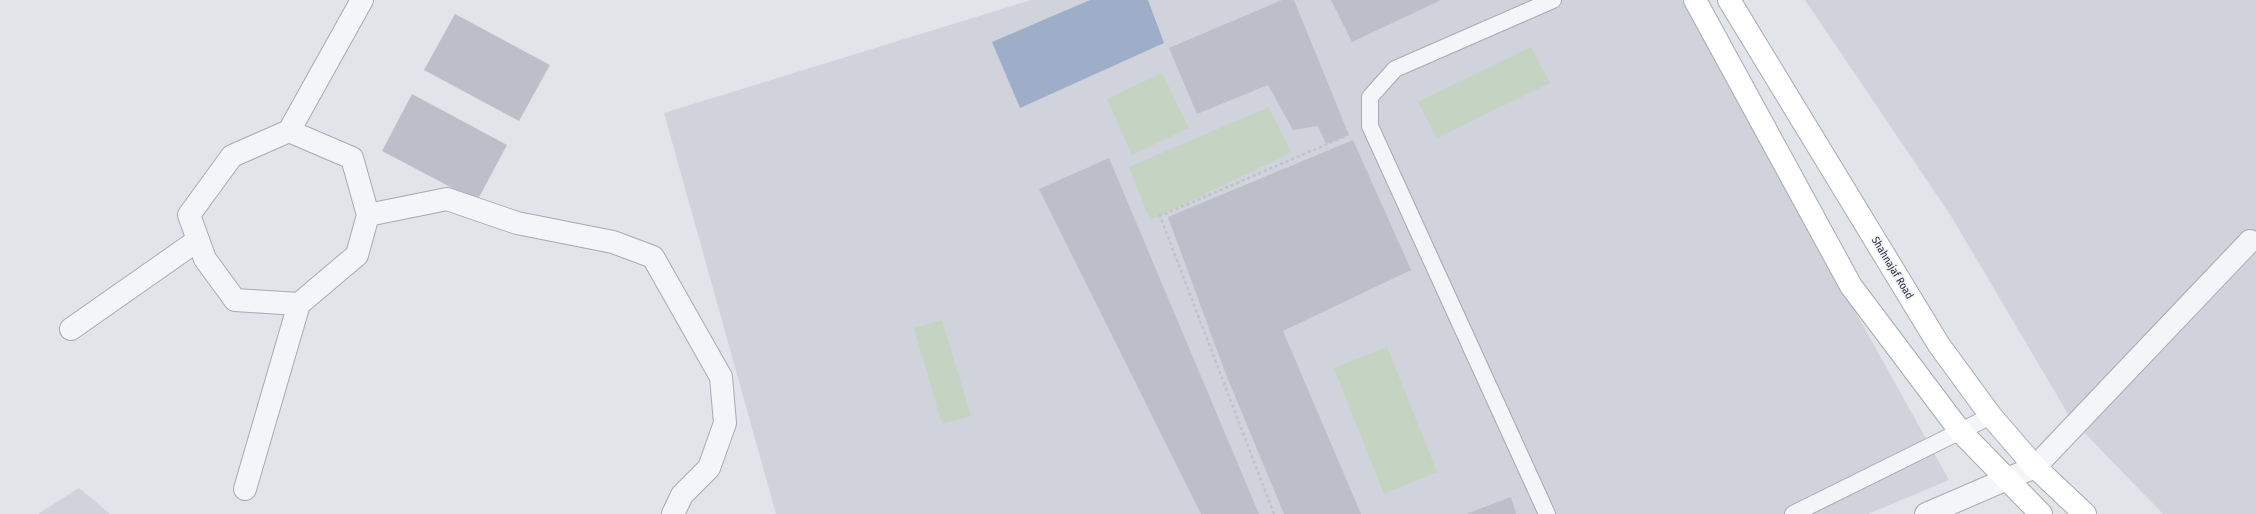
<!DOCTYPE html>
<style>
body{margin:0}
canvas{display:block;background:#e1e4e9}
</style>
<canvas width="2256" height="514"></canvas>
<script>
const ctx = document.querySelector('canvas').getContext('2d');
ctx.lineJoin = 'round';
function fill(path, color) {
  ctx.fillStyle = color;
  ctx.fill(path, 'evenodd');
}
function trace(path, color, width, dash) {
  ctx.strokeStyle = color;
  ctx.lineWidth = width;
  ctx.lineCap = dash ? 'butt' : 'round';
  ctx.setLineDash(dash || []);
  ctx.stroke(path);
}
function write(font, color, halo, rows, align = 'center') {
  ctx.font = font + ' "Fira Sans Condensed",sans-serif';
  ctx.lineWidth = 3.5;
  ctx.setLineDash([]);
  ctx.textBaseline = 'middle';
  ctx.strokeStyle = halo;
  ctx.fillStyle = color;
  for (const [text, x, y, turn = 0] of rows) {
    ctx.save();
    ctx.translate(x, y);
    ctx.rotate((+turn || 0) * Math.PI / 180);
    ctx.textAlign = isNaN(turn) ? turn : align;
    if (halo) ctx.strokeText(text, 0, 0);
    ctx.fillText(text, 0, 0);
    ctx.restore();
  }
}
const built = new Path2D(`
 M1031,0H1682L1949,480L1868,514H776L664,113Z
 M1805,0H2256V514H2163L2071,419L1951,216Z
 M79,488L110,514H38Z`);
const green = new Path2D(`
 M1531,47L1550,83L1437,138L1418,102Z
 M1162,73L1189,128L1132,155L1107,99Z
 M1269,107L1291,153L1150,220L1129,167Z
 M942,320L971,416L942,424L914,328Z
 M1387,347L1437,472L1384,494L1334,368Z`);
const water = new Path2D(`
 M1090,0H1148L1164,43L1020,108L992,42Z`);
const building = new Path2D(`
 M1282,0H1294L1349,135L1326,144L1318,126L1293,130L1268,85L1197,114L1169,48Z
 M1331,0H1441L1352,42Z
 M455,14L550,65L519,121L424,70Z
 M412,94L507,145L477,201L382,151Z
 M1353,140L1411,270L1283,331L1361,514H1284L1225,372L1168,217Z
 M1109,158L1259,514H1201L1039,189Z
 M1511,497L1516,514H1466Z`);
const path = new Path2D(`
 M1274,514L1160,216L1346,136`);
const lane = new Path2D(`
 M1547,514L1370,126V97L1395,69L1553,0
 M1793,514L1991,416`);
const street = new Path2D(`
 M289,131L352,158L368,215L357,255L299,304L235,300L205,259L189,215L232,156L289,131L362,0
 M368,215L447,199L517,223L613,242L653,257L721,377L725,423L709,468L682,495L673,514
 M71,329L198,240
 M245,489L299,304
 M1926,514L2035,467L2250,241`);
const secondary = new Path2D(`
 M1695,0L1851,286L1960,431L2041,514
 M1729,0L1939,345L1991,416L2035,467L2085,514`);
const streetNames = [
 ["Shahnajaf Road",1892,268,59]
];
fill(built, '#d0d3db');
fill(green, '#c5d3c3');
fill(water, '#9eaec8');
fill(building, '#bcbfc9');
trace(lane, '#a6aab3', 18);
trace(street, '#a6aab3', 24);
trace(secondary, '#a6aab3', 24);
trace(path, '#bfc2c8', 2.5, [3, 3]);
trace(lane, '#f4f5f8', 16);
trace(street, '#f4f5f8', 22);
trace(secondary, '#fff', 22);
write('11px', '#2a3041', '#f1f3f7', streetNames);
</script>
